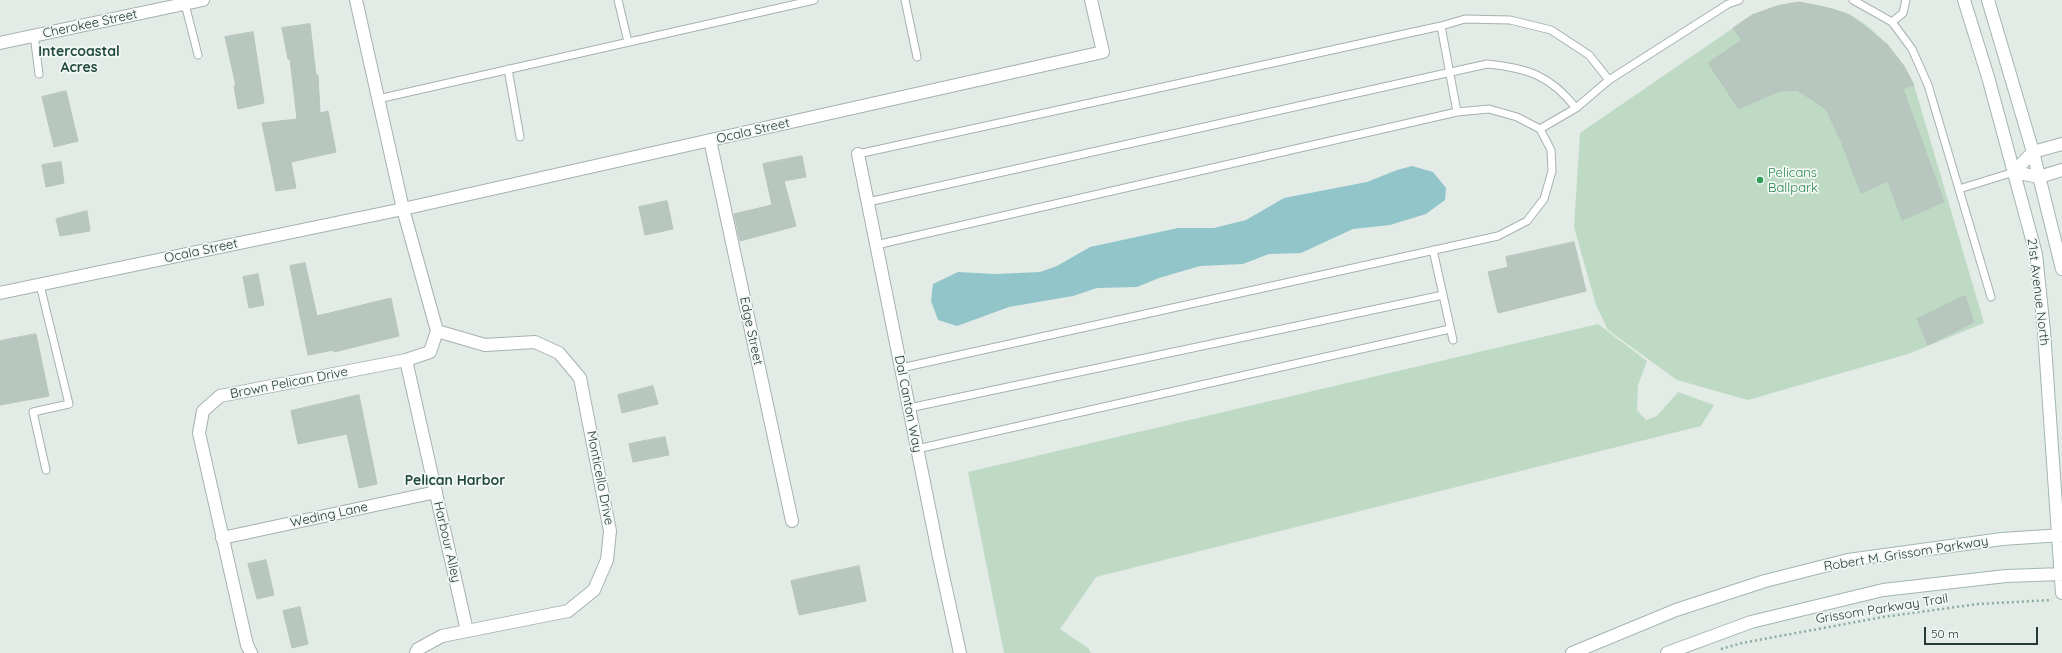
<!DOCTYPE html>
<style>
body{margin:0}
#map{position:relative;width:2062px;height:653px;overflow:hidden;background:#e3ebe7;font-family:Quicksand,sans-serif}
canvas{display:block}
.scale{position:absolute;left:1924px;top:627px;width:114px;height:18px;box-sizing:border-box;border:2px solid #243a33;border-top:0;padding-left:5px;font-size:12px;line-height:14px;white-space:nowrap;color:#243a33;-webkit-text-stroke:3px #f3f8f5;paint-order:stroke}
</style>
<div id="map">
<canvas width="2062" height="653"></canvas>
<div class="scale">50 m</div>
</div>
<script>
const ctx = document.querySelector('canvas').getContext('2d');
ctx.lineJoin = 'round';
function fill(path, color) {
  ctx.fillStyle = color;
  ctx.fill(path, 'evenodd');
}
function trace(path, color, width, dash) {
  ctx.strokeStyle = color;
  ctx.lineWidth = width;
  ctx.lineCap = dash ? 'butt' : 'round';
  ctx.setLineDash(dash || []);
  ctx.stroke(path);
}
function write(font, color, halo, rows, align = 'center') {
  ctx.font = font + ' Quicksand,sans-serif';
  ctx.lineWidth = 3.5;
  ctx.setLineDash([]);
  ctx.textBaseline = 'middle';
  ctx.strokeStyle = halo;
  ctx.fillStyle = color;
  for (const [text, x, y, turn = 0] of rows) {
    ctx.save();
    ctx.translate(x, y);
    ctx.rotate((+turn || 0) * Math.PI / 180);
    ctx.textAlign = isNaN(turn) ? turn : align;
    if (halo) ctx.strokeText(text, 0, 0);
    ctx.fillText(text, 0, 0);
    ctx.restore();
  }
}
const green = new Path2D(`
 M1799,2C1816,5 1835,7 1850,15C1878,29 1899,58 1914,85L1984,323L1908,354L1748,400L1677,380L1608,330L1596,305L1574,227L1580,133L1752,15L1777,6Z
 M1598,324L1647,361L1638,385L1637,410L1646,420L1657,416L1678,392L1714,405L1701,426L1096,577L1060,629L1088,648L1091,653H1004L968,472Z`);
const water = new Path2D(`
 M1412,166L1433,172L1446,188L1445,200L1426,214L1390,225L1353,229L1301,253L1269,254L1243,264L1200,266L1159,278L1137,287L1097,288L1073,296L1009,307L957,326L938,320L931,301L933,284L958,272L995,274L1040,272L1057,266L1090,247L1178,228H1214L1246,220L1284,198L1367,182L1397,170Z`);
const building = new Path2D(`
 M1799,2L1824,7L1850,15L1887,44L1904,66L1914,85L1903,89L1944,202L1902,220L1888,181L1861,193L1841,141L1826,109L1797,90L1779,91L1739,109L1708,63L1742,40L1733,28L1752,15L1777,6Z
 M310,24L316,75H318L320,113L328,111L336,152L291,162L296,188L276,191L262,123L297,119L290,59H288L282,28Z
 M253,32L264,103L238,109L234,86H236L225,37Z
 M66,91L78,141L54,147L42,97Z
 M802,156L806,177L784,181L796,226L740,241L734,214L772,205L763,164Z
 M61,162L64,183L46,187L42,165Z
 M667,201L673,229L645,235L639,207Z
 M87,211L90,231L60,236L56,219Z
 M1574,242L1586,291L1498,313L1488,272L1508,267L1506,257Z
 M305,263L317,316L391,298L399,336L334,352L333,350L308,355L290,266Z
 M258,274L264,305L249,308L243,277Z
 M1965,296L1974,322L1928,345L1917,319Z
 M36,334L49,396L0,405V341Z
 M653,386L658,404L622,413L618,395Z
 M359,395L377,484L359,488L347,434L298,444L291,411Z
 M665,437L669,455L633,462L629,444Z
 M266,560L274,595L257,599L248,564Z
 M859,566L866,601L799,615L791,581Z
 M300,607L308,644L292,648L283,611Z`);
const path = new Path2D(`
 M1721,649L1742,643L1883,617L1978,604L2052,600`);
const lane = new Path2D(`
 M618,0L628,42
 M905,0L917,57
 M1853,0L1892,22L1912,49L1928,85L1991,297
 M185,4L198,55
 M1892,22L1903,13L1906,0
 M1441,26L1457,112
 M34,35L39,74
 M508,69L520,137
 M378,99L814,0
 M1540,129L1576,108L1609,80L1728,4L1739,0
 M858,154L1441,26L1465,19L1510,20L1551,30L1589,55L1609,80
 M1959,189L2014,172
 M868,202L1487,64C1527,68 1550,75 1576,108
 M876,245L1457,112L1489,109L1517,117L1540,129L1551,150L1552,171L1544,199L1527,221L1498,236L901,368
 M1433,250L1453,340
 M40,285L69,404L33,412L46,470
 M909,408L1443,295
 M917,449L1450,329`);
const street = new Path2D(`
 M0,43L203,0
 M710,140L792,521
 M858,154L939,557L960,653
 M2014,172L2033,152L2062,144
 M2014,172L2039,177L2062,170
 M0,293L403,209L1103,52L1091,0
 M406,360L467,631
 M222,538L436,492
 M251,653L247,645L199,433L203,411L220,396L406,360L430,352L437,331L403,209L356,0
 M416,653L418,649L442,636L568,611L594,590L607,560L610,531L580,378L559,353L535,342L485,345L437,331`);
const secondary = new Path2D(`
 M1964,0L1988,77L2036,254L2044,331L2062,593
 M1988,0L2033,152L2062,269
 M1572,653L1676,610L1765,581L1848,560L2002,539L2062,535
 M1667,653L1751,622L1883,590L2006,576L2062,574`);
const markers = [
 [1760,180,4,"#2e9e5b"]
];
const streetNames = [
 ["Cherokee Street",90,24,-12],
 ["Ocala Street",753,131,-13],
 ["Ocala Street",201,251,-12],
 ["21st Avenue North",2038,292,83],
 ["Edge Street",751,331,78],
 ["Brown Pelican Drive",289,383,-11],
 ["Dal Canton Way",908,404,79],
 ["Monticello Drive",600,478,79],
 ["Weding Lane",329,515,-12],
 ["Harbour Alley",447,542,77],
 ["Robert M. Grissom Parkway",1906,554,-9],
 ["Grissom Parkway Trail",1882,609,-9]
];
const leisureNames = [
 ["Pelicans",1768,173],
 ["Ballpark",1768,188]
];
const neighbourhoodNames = [
 ["Intercoastal",79,52],
 ["Acres",79,68],
 ["Pelican Harbor",455,481]
];
fill(green, '#bedac4');
fill(water, '#91c5ca');
fill(building, '#b8c6c0');
trace(building, '#b6c4bd', 1);
trace(lane, '#a6b2ad', 9);
trace(street, '#a6b2ad', 14);
trace(secondary, '#a2b6ae', 14);
trace(path, '#87ab9e', 2.5, [2, 3]);
trace(lane, '#fff', 7);
trace(street, '#fff', 12);
trace(secondary, '#fff', 12);
for (const [x, y, r, color] of markers) {
  const dot = new Path2D();
  dot.arc(x, y, r, 0, 2 * Math.PI);
  ctx.fillStyle = color;
  ctx.fill(dot);
  trace(dot, '#f3f8f5', 1.5);
}
write('13px', '#243a33', '#f3f8f5', streetNames);
write('13px', '#27864d', '#f3f8f5', leisureNames, 'left');
write('bold 14px', '#224a3e', '#f3f8f5', neighbourhoodNames);
</script>
